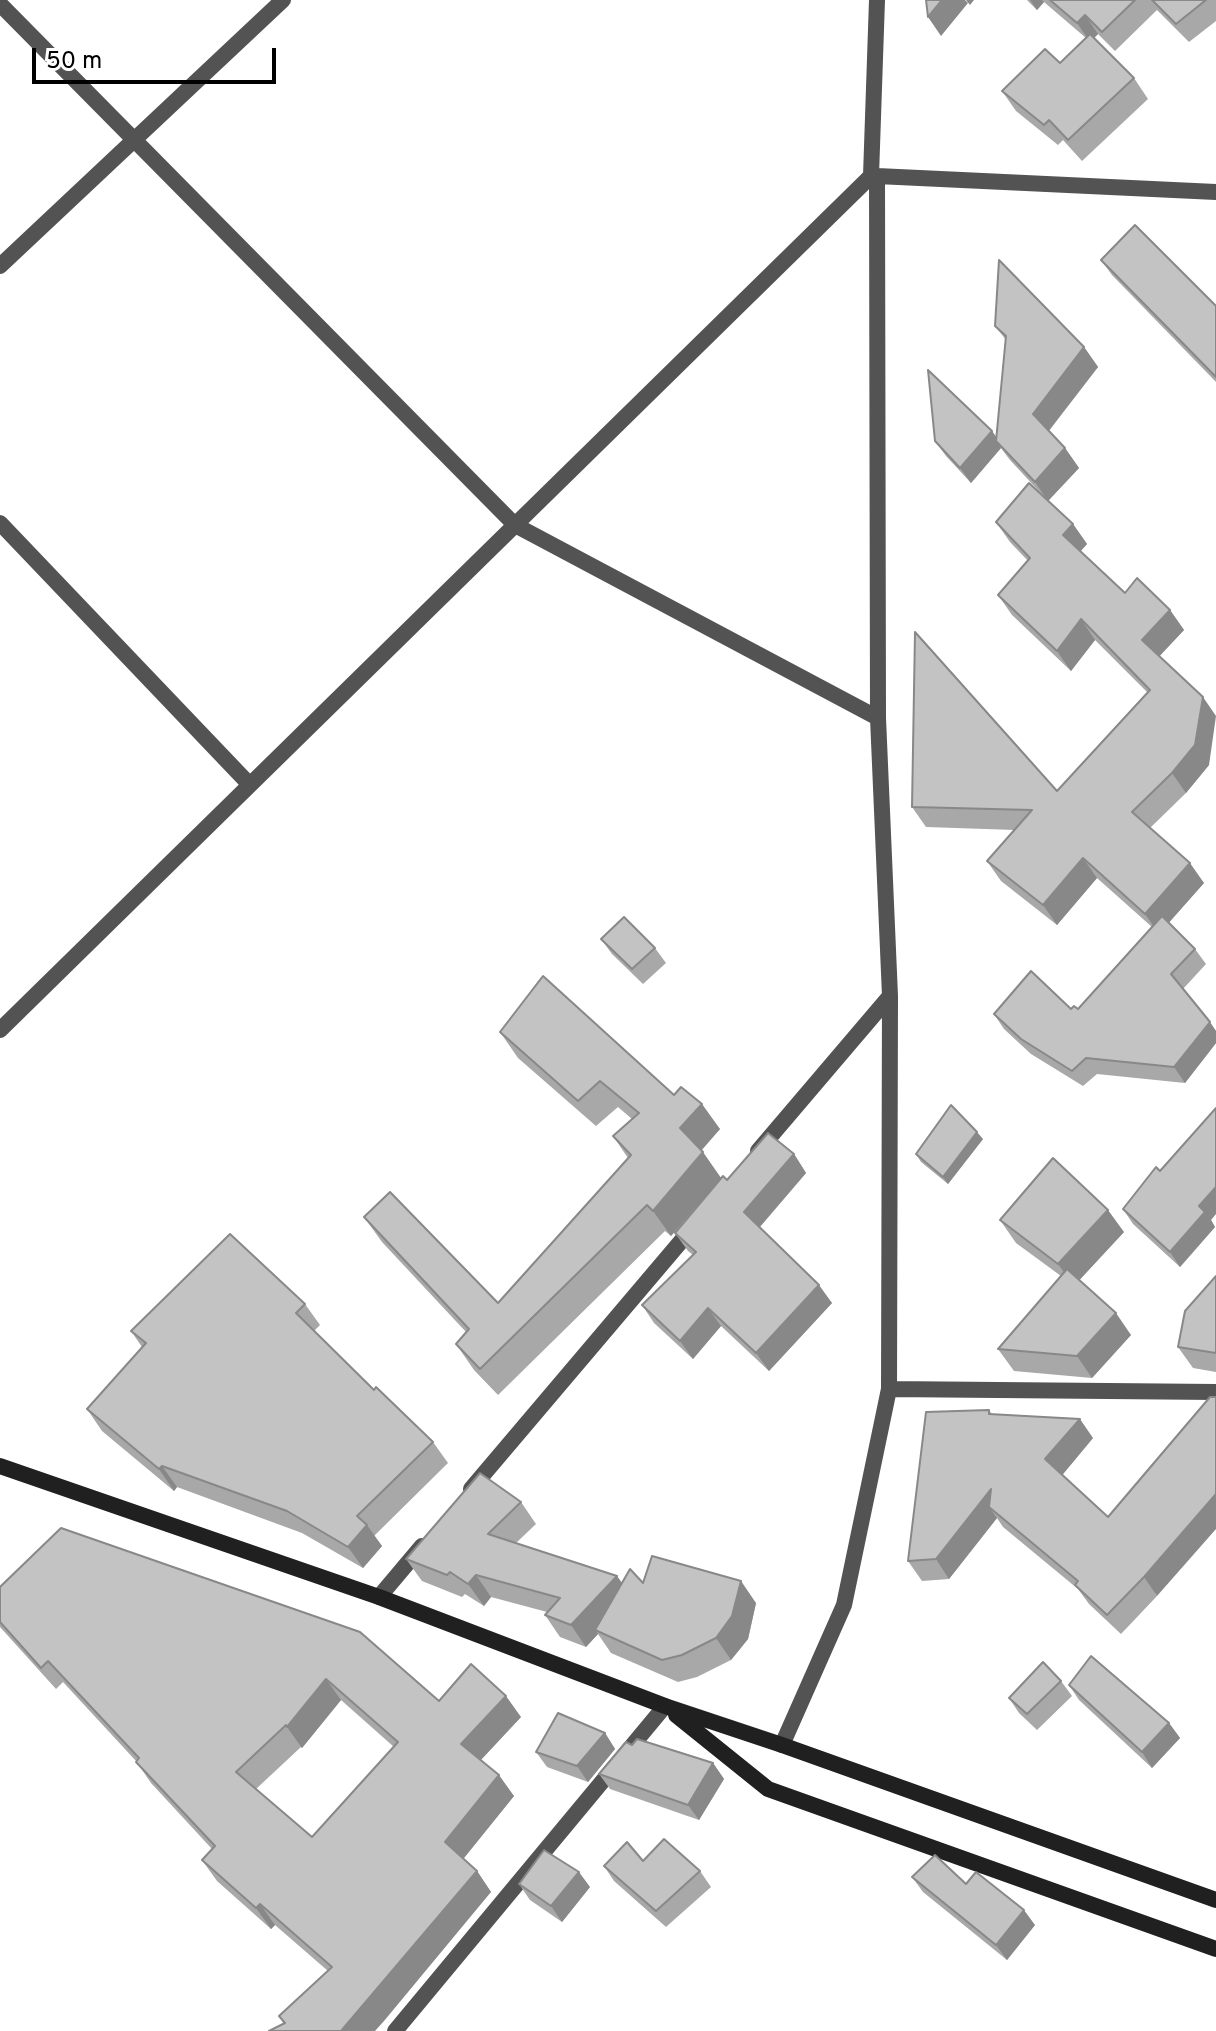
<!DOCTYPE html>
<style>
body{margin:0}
#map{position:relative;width:1216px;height:2031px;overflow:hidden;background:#fff;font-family:Overpass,sans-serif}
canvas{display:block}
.scale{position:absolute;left:32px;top:48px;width:244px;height:36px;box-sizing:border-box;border:4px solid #000;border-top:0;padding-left:10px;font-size:24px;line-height:28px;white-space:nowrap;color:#000;-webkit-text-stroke:6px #fff;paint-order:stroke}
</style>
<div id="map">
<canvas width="1216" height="2031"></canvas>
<div class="scale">50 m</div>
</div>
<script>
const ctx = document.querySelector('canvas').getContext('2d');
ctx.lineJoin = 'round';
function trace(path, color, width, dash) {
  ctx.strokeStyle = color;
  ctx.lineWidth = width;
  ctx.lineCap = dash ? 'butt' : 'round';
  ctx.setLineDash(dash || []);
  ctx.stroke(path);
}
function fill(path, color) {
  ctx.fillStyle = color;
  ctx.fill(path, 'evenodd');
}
const street = new Path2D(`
 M0,4L515,525L878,718
 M877,176L1216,192
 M0,266L283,0
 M0,523L250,785
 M0,1030L871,176
 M758,1151L890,996
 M889,1389L1216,1392
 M471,1489L694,1226
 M379,1597L422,1546
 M782,1745L844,1605L889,1389L890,996L878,718L877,176H871L877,0
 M395,2031L665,1706`);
const secondary = new Path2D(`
 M0,1466L379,1597L665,1706L782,1745L1216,1900
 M676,1715L768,1789L1216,1949`);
const wall = new Path2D(`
 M1027,0H1216V21L1189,42L1157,10L1115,51L1098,34L1094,38L1134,78L1148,99L1082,161L1063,140L1058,145L1016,111L1002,91L1060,63L1086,38L1044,2L1037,10Z
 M1101,260L1216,306V382L1112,275Z
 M995,326L1084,347L1098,367L1049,431L1065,448L1079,468L1048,501L1073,524L1087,544L1080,552L1125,593L1170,610L1184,630L1159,656L1209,765L1186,793L1150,828L1204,883L1169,922L1195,949L1206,964L1183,989L1216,1031V1043L1185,1083L1097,1074L1083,1086L1031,1054L1004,1029L994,1014L1078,1009L1152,927L1097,878L1057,925L1001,881L987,861L1015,830L926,827L912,807L1057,791L1148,693L1095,640L1071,671L1012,615L998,595L1028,561L1010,542L996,522L1048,501L1010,460L1001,448L971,483L946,456L935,441L992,431L996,437L1006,340Z
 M601,939L655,948L666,963L643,984L612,954Z
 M500,1032L674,1095L720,1129L701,1151L721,1178L671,1236L665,1231L498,1395L474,1370L456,1344L466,1332L382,1242L364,1217L498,1303L628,1158L613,1136L632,1119L618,1107L596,1126L518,1058Z
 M983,1139L948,1184L921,1162L916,1154Z
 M794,1154L806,1173L760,1227L832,1303L769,1371L721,1326L693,1359L654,1323L642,1305L693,1255L688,1251L675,1233L727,1180Z
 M1160,1171L1211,1220L1215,1227L1180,1267L1133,1224L1123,1209Z
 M1000,1220L1124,1232L1079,1280L1131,1335L1092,1378L1014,1371L998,1349L1061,1276L1016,1243Z
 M1216,1276V1372L1193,1368L1178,1347Z
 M305,1304L320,1325L314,1331L374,1390L433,1442L448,1463L374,1536L382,1546L363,1568L302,1533L177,1487L174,1491L102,1431L87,1409L142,1347L131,1331Z
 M989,1410L992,1414L1093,1438L1062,1475L1108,1517L1157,1596L1121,1634L1089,1604L1078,1589L1003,1527L997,1518L949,1579L922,1581L908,1561Z
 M521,1502L536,1524L516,1543L622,1583H643L756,1603L748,1639L731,1660L697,1677L678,1682L611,1653L598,1634L586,1647L560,1637L545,1615L547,1612L491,1597L484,1606L465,1594L462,1597L422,1581L406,1559Z
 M0,1587L439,1701L521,1717L481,1760L514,1796L463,1859L477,1871L491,1892L284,2024L279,2016L328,1971L275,1925L271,1929L217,1881L202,1860L212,1849L151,1783L136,1761L63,1682L56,1689L0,1627ZM341,1700L394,1747L312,1837L256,1789L301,1747L302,1748Z
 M1061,1681L1072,1696L1037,1730L1019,1713L1009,1698Z
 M1069,1685L1169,1723L1180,1738L1152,1768L1079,1700Z
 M605,1733L615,1749L588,1782L547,1767L536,1752Z
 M713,1763L724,1779L699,1820L610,1789L599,1774Z
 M643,1861L700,1871L711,1887L666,1927L614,1881L604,1866Z
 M912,1877L966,1884L1035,1925L1007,1960L923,1892Z
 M519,1884L590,1887L562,1922L530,1900Z`);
const shadedWall = new Path2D(`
 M942,0H965L968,3L941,36L928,17Z
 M966,0H974L970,5Z
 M1030,0H1042L1044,2L1037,10Z
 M1085,15L1098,34L1090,42L1077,23Z
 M1084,347L1098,367L1046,434L1033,414Z
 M992,431L1003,447L996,441L1001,448L971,483L960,468Z
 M1065,448L1079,468L1048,501L1035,482Z
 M1073,524L1087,544L1077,555L1063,535Z
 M1170,610L1184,630L1156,660L1142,640Z
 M1081,619L1095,640L1071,671L1057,651Z
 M1203,697L1216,716L1209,765L1186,793L1172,773Z
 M1083,858L1097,878L1057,925L1043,905Z
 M1190,863L1204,883L1159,934L1145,914Z
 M1210,1022L1216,1031V1043L1185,1083L1174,1067Z
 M702,1104L720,1129L698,1154L680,1128Z
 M977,1132L983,1139L948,1184L943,1177Z
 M703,1152L721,1178L671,1236L653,1211Z
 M794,1154L806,1173L757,1230L744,1212Z
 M1216,1187V1214L1211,1220L1215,1227L1180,1267L1170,1252L1199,1206Z
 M1108,1210L1124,1232L1074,1286L1058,1264Z
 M819,1285L832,1303L769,1371L756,1353Z
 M708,1308L721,1326L693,1359L680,1341Z
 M1116,1313L1131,1335L1092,1378L1077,1356Z
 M1080,1419L1093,1438L1059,1479L1045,1459Z
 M162,1466L177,1487L174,1491L159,1469Z
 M991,1489L989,1507L997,1518L949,1579L936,1559Z
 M1216,1494V1529L1157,1596L1144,1577Z
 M367,1525L382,1546L363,1568L348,1547Z
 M476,1575L491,1597L484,1606L468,1584Z
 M617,1576L633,1598L595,1630L598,1634L586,1647L571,1625Z
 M741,1581L756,1603L748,1639L731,1660L716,1638Z
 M326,1679L341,1700L302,1748L287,1727Z
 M506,1696L521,1717L476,1765L461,1744Z
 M1169,1723L1180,1738L1152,1768L1142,1752Z
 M605,1733L615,1749L588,1782L577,1766Z
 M713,1763L724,1779L699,1820L688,1805Z
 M499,1775L514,1796L460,1863L445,1842Z
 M477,1871L491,1892L384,2021L375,2031H341Z
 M579,1872L590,1887L562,1922L551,1906Z
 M260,1904L275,1925L271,1929L256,1908Z
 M1024,1910L1035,1925L1007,1960L996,1945Z`);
const building = new Path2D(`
 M926,0H942L928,17Z
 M1050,0H1135L1102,32L1085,15L1077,23Z
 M1152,0H1206L1176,24Z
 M1090,34L1134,78L1068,140L1049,120L1044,125L1002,91L1045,49L1060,63Z
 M1135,225L1216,306V377L1101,260Z
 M999,260L1084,347L1033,414L1065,448L1035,482L996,441L1006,336L995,326Z
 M928,370L992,431L960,468L935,441Z
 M1029,483L1073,524L1063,535L1125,593L1137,578L1170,610L1142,640L1203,697L1195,745L1172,773L1132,812L1190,863L1145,914L1083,858L1043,905L987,861L1032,810L912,807L915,632L1057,791L1150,690L1081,619L1057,651L998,595L1030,558L996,522Z
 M1162,916L1195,949L1171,974L1210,1022L1174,1067L1086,1058L1072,1071L1021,1039L994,1014L1031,971L1071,1009L1074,1006L1078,1009Z
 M624,917L655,948L632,969L601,939Z
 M543,976L674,1095L681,1087L702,1104L680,1128L703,1152L653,1211L647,1205L480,1369L456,1344L469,1329L364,1217L390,1192L498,1303L631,1155L613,1136L639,1113L600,1081L578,1101L500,1032Z
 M951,1105L977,1132L943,1177L916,1154Z
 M1216,1108V1187L1199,1206L1205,1212L1170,1252L1123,1209L1156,1167L1160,1171Z
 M768,1133L794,1154L744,1212L819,1285L756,1353L708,1308L680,1341L642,1305L696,1252L675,1233L723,1176L727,1180Z
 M1053,1158L1108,1210L1058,1264L1000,1220Z
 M230,1234L305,1304L296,1313L374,1390L376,1387L433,1442L357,1516L367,1525L348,1547L287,1511L162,1466L159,1469L87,1409L146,1343L131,1331Z
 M1067,1269L1116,1313L1077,1356L998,1349Z
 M1216,1276V1353L1178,1347L1185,1311Z
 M1210,1397H1216V1494L1144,1577L1107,1615L1075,1585L1078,1581L989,1507L991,1489L936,1559L908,1561L926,1412L989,1410V1414L1080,1419L1045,1459L1108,1517Z
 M480,1473L521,1502L488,1534L617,1576L571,1625L545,1615L560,1598L476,1575L468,1584L450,1572L447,1575L406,1559Z
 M61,1528L360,1632L439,1701L471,1664L506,1696L461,1744L499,1775L445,1842L477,1871L341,2031H269L285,2023L279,2016L332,1967L260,1904L256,1908L202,1860L215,1846L136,1762L139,1758L48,1661L41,1668L0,1622V1587ZM326,1679L398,1742L312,1837L236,1772L286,1725L287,1727Z
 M652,1556L741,1581L732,1616L716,1638L682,1655L662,1660L595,1630L630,1569L643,1583Z
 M1091,1656L1169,1723L1142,1752L1069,1685Z
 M1043,1662L1061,1681L1027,1714L1009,1698Z
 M558,1713L605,1733L577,1766L536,1752Z
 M637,1739L713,1763L688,1805L599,1774L626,1742L632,1745Z
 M664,1839L700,1871L656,1911L604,1866L627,1842L643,1861Z
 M544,1850L579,1872L551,1906L519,1884Z
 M935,1855L966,1884L976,1872L1024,1910L996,1945L912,1877Z`);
trace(street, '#535353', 16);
trace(secondary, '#202020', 16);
fill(wall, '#a8a8a8');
fill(shadedWall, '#888');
fill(building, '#c3c3c3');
trace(building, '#888', 2);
</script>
